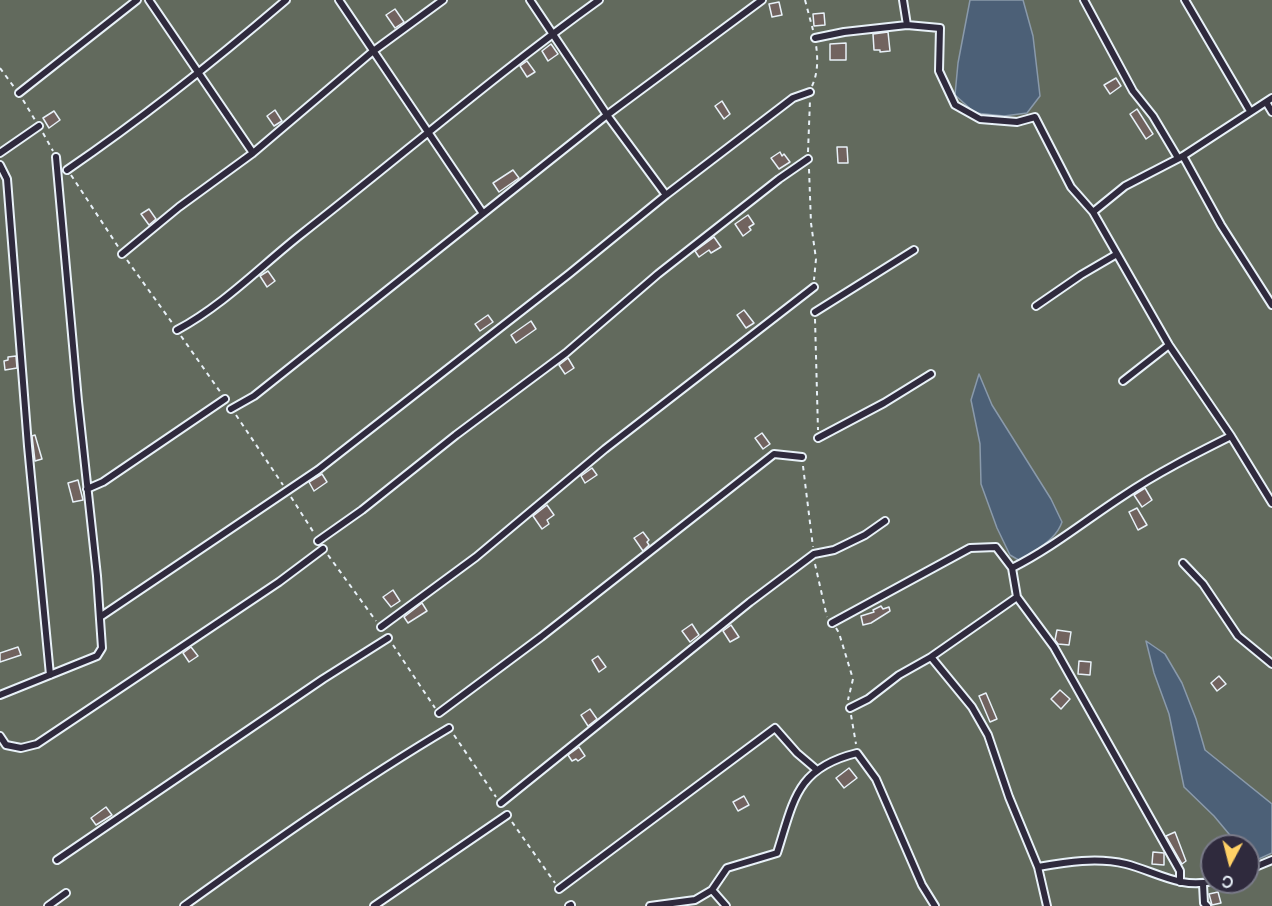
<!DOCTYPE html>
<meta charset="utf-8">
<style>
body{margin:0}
#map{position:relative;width:1272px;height:906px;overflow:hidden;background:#3c3544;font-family:"Balsamiq Sans",sans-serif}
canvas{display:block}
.north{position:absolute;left:1200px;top:834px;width:60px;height:60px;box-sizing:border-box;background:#2f2a3d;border:2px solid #797a88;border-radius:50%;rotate:187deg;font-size:16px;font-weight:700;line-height:24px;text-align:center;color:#e8f1f8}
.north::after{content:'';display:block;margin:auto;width:21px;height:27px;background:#ffd166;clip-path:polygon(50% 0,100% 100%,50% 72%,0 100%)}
</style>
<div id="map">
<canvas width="1272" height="906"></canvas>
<div class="north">С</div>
</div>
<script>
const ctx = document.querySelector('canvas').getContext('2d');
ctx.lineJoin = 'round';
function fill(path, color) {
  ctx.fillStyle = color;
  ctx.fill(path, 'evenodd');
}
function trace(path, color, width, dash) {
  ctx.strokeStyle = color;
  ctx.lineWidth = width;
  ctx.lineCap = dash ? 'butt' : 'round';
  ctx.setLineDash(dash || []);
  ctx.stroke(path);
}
const green = new Path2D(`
 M0,0H1272V906H0ZM1212,846H1248V882H1212Z`);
const water = new Path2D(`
 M970,0H1023L1033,36L1040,96L1027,113L1004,116L975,113L955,95L958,63Z
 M979,374L992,405L1051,499L1062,522C1056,540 1036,549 1022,562L1010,555L997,528L981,484L980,444L971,400Z
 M1146,641L1165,654L1182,683L1196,719L1205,750L1272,804V853L1252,862L1248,857V846H1239L1214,816L1184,787L1169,714L1154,673Z`);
const building = new Path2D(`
 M779,2L782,15L772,17L769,4Z
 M395,9L404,22L395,28L386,15Z
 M824,13L825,25L814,26L813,14Z
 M888,32L890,51L880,52V50H874L873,34Z
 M846,43V60H830V44Z
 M551,44L558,54L548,61L542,51Z
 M527,61L535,72L527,77L520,66Z
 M1116,78L1121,86L1110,94L1104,85Z
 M722,101L730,114L724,119L715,106Z
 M1137,109L1153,134L1146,139L1130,114Z
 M275,110L282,121L274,126L267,116Z
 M54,111L60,120L49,128L43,118Z
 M837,147H847L848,163H838Z
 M780,152L782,156L784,154L790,162L779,169L771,158Z
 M513,170L519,178L499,192L493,183Z
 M149,209L156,219L149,225L141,214Z
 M748,215L754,224L749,227L751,230L743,236L735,224Z
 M714,237L721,247L711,253L709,250L699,257L695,251Z
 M268,271L275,281L267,287L260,276Z
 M744,310L754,323L746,328L737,315Z
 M488,315L493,322L480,331L475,324Z
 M531,321L536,329L516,343L511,335Z
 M16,356L17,368L5,370L4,361L8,360V357Z
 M568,358L574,368L565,374L559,365Z
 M762,433L770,444L763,449L755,438Z
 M35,435L42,459L35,461L32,436Z
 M592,468L597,475L585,483L581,476Z
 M322,474L327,482L314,491L309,482Z
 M78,480L83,500L73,502L68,483Z
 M1145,488L1152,500L1142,507L1134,495Z
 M547,505L554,515L547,520L549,524L542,529L533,516Z
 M1137,508L1147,525L1138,530L1129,512Z
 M643,532L649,540L647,542L649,545L643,551L634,538Z
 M393,590L400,601L391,607L383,597Z
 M422,603L427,611L408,623L404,617Z
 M881,606L883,609L889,607L890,611L871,623L863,625L861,616L874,612L873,610Z
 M692,624L699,635L690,642L682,631Z
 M731,625L739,637L730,642L723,631Z
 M1057,630L1071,632L1069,645L1058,644L1055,640Z
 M18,647L21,655L0,662V653Z
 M191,647L198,656L189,662L183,653Z
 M598,656L606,667L599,672L592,660Z
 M1079,661L1091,662L1090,675L1078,674Z
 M1219,676L1226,684L1217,691L1211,683Z
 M1060,690L1070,699L1061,709L1051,699Z
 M986,693L997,719L990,722L979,696Z
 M590,709L597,719L588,726L581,715Z
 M579,747L585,756L578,761L576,759L572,761L568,755Z
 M849,768L857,778L844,788L836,778Z
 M744,796L749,805L738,811L733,802Z
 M106,807L112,815L96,825L91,818Z
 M1175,832L1186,861L1182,864L1166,836Z
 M1153,852L1164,853V865L1152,864Z
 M1218,892L1221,903L1212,905L1209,894Z`);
const path = new Path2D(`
 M805,0L813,30
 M0,68L14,87
 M812,86C818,73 818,59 816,45
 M23,100L35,120
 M43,133L53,151
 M808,152L810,100
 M809,169L811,223L816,259L814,280
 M71,175L119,248
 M127,260L173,324
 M815,319L818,430
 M181,336L221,393
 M236,415L283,485
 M803,466L813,547
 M291,497L314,533
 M328,555L376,621
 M815,564L827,617
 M836,628L839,633L853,679L848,700
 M393,645L435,708
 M851,715L856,744
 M454,735L496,797
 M512,822L555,883`);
const lane = new Path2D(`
 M149,0L253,153
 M339,0L482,212
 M530,0L607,115L666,195
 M903,0L907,25
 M1084,0L1133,91L1153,116L1178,158
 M1185,0L1250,111
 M815,38L844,32L907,25L940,28L939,71L955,105L980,119L1017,122L1035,117L1071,187L1093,212L1169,345L1231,436L1272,503
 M19,93L137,0
 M1266,102L1272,112
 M0,153L39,126
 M1183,156L1221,225L1272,305
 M0,165L7,179L28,446L50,675
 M67,170C143,118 216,60 286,0
 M1093,212L1125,186L1183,156L1272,98
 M122,254L179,207L253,153L372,52L443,0
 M1036,306L1081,275L1117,254
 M815,312L914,250
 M177,330C222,306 259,268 299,236C399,158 496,74 599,0
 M1123,381L1169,345
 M231,409L254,396L607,115L762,0
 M818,438L884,403L931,374
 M87,489L103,482L225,399
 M318,541L362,510L456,435L566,353L658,274L779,179L808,159
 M1183,563L1203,584L1238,636L1272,664
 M1012,568C1052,548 1086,520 1123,496C1157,473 1195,454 1231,436
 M100,617L318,470L569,274L666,195L793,98L810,92
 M832,623L970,548L996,547L1012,568L1017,597L1054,647L1180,871V882
 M381,627L476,557L605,449L814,287
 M931,657L972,707L988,735L1009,797L1038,867L1047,906
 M0,695L97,656L102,648L97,576L78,401L56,157
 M850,708L868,699L899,675L931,657L1017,597
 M439,713L541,637L774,454L802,457
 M0,736L6,745L21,748L37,744L279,582L323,549
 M501,803L750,602L814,554L834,550L865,535L885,521
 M57,860L323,679L388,638
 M1038,867C1067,862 1097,857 1126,864C1154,871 1183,890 1212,881
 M1248,870L1272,860
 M1203,884L1204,903L1207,906
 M559,889L775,728L797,753L817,770
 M712,890L726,906
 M48,906L66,893
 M184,906C270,844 358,782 449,728
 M374,906L507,815
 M569,906L571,905
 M650,906L695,900L712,890L727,868L777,853C794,800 796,768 857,753L876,779L922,885L935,906`);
fill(green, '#626a5d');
fill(water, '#4c6077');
trace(water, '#8a9aab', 1.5);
fill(building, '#71635f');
trace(building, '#e8f1f8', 1.5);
trace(lane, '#e8f1f8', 10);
trace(path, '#e8f1f8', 2, [4.5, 4.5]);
trace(lane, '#2f2a3d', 6);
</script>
